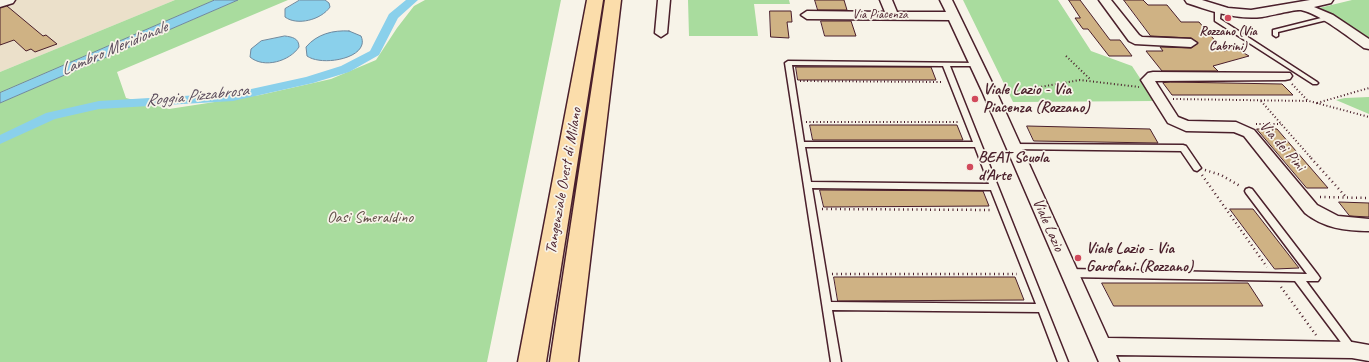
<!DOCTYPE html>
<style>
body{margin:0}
canvas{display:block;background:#f7f3e8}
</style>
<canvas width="1369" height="362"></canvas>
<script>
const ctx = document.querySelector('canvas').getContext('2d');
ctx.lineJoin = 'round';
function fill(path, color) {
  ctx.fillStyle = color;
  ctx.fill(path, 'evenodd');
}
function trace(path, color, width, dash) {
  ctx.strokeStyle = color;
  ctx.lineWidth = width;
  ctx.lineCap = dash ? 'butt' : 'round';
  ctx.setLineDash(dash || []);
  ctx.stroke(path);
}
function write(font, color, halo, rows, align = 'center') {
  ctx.font = font + ' Caveat,sans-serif';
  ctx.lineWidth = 3.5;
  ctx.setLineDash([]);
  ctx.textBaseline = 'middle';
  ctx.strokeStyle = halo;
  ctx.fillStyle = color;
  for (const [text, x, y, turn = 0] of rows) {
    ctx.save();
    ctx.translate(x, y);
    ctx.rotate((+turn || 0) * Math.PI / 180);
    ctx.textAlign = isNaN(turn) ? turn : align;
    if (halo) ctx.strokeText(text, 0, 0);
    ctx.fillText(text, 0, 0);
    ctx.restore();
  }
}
const built = new Path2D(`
 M0,0H175L0,72Z`);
const green = new Path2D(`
 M175,0H215L0,93V72Z
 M238,0H288L117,72L126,98L169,109L260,95L331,79L376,60L397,28L414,6L425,0H561L487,362H0V103Z
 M688,0H789L790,4H754L758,36H689Z
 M963,0H1058L1091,51L1132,66L1155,101L1013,102Z
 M1352,0H1369V41L1319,8Z
 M1369,97V114L1336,100L1345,98Z`);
const water = new Path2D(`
 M215,0H238L0,103V93Z
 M300,0H325L329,3L330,7C321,20 297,26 285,17V9Z
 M349,31L361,36C371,58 322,67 307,56L306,47C317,34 333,30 349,31Z
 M285,36C292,37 299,38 299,47C290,61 264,69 250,57L251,49L261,41Z`);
const canal = new Path2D(`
 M406,0H418L398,18L379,55L349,72L313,83L233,101L99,109L55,119L0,144V135L46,113L99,101L233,93L306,77L341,66L370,51L389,14Z`);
const building = new Path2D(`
 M815,0H844L847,10H818Z
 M1069,0H1080L1110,40H1120L1132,56H1109L1088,29H1083L1075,18H1080Z
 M1124,0H1143L1148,5H1167L1181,22H1199L1224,51L1235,48L1249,56L1213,66L1218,71H1162L1146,51H1163L1160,47L1191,48L1198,43L1191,38L1151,36Z
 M7,6L43,36L46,35L57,44L35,52L31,49L26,51L14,40L0,45V8Z
 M770,11H791L792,22H787L789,38L771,37Z
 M821,21H851L856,36H825Z
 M796,67H931L936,80H798Z
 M1171,82L1282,84L1293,95H1172L1163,83Z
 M810,125H957L963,140H813Z
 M1027,126L1150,129L1158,143L1034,141Z
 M1257,129H1277L1328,188H1307Z
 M820,190L983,191L989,206L824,207Z
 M1339,202L1369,203V217L1350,216Z
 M1230,209H1253L1299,268L1275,269Z
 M834,277H1015L1024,300L838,301Z
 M1102,283H1248L1263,306H1114Z`);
const pathFar1 = new Path2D(`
 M1066,56L1091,80
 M800,81L943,82
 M1292,84L1308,101
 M1003,91L1023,90L1080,80L1139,87
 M1173,99L1309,101L1369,117
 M1261,101L1312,159
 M1317,103L1369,88
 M806,122H959
 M1256,124H1281`);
const path = new Path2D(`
 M1311,158L1346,197
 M1205,170L1221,175L1240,186
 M1202,175L1267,267
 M1320,197L1369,198
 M822,209L993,210
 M832,274H1017
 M1281,287L1316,335`);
const service = new Path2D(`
 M1218,8L1221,10L1220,19L1317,82L1318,83L1317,84H1313L1215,21V10Z
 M1329,16L1331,17V19L1278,32V36L1276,37L1273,35V30Z
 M788,61L977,63V65L975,66H950L1068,362H1058L1039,312L832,310L841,362H831L785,63ZM792,65L943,66L973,142H804ZM805,147H975L989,184L811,182ZM812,188L991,190L1036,304L831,302Z
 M1013,144L1183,145L1186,146L1201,168L1197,171L1194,170L1181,151L1010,149L1009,147Z
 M1249,188L1252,189L1318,275L1320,278L1318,281H1306L1355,347L1357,350L1355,353L1352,354L1349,353L1295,281L1069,277L1066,275L1064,273L1066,271L1069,269L1307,274L1246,193L1245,191L1246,189Z`);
const minor = new Path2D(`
 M0,0H15L13,3L0,7Z
 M658,0H670L667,33L661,37L655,33Z
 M880,0H892L897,12H946L940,0H952L996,91L1108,338L1352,342L1369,345V361L1352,358L1116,355L1119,362H1099L982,91L949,20L807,19L801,15L807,11L885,12Z
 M1099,0H1111L1139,35L1142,37L1191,39L1197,43L1191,47L1135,44L1129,41Z
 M1185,0H1202L1228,8L1251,10L1310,0H1333L1331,3L1314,7L1333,15L1369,39V49L1364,48C1348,37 1320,14 1301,10C1295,9 1270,16 1262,17C1236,20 1211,11 1187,3Z
 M1153,72L1290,73L1292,76L1290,79L1285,80L1155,81L1178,117L1188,121L1236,122L1254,130L1317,205L1338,216L1369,219V231C1345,231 1324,228 1305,213L1244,136L1234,132L1186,131L1168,123L1141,80L1148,73Z`);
const motorway = new Path2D(`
 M587,0H603L546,362H518Z
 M605,0H621L578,362H550Z`);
const markers = [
 [1228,18,4,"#d1495b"],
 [975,99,4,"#d1495b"],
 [970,167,4,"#d1495b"],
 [1078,258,4,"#d1495b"]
];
const farStreetnames = [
 ["Via Piacenza",880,15]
];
const farPoinames = [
 ["Rozzano (Via",1228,32],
 ["Cabrini)",1228,47]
];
const poiNames = [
 ["Viale Lazio - Via",983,90],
 ["Piacenza (Rozzano)",983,108],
 ["BEAT Scuola",978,158],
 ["d'Arte",978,176],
 ["Viale Lazio - Via",1086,249],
 ["Garofani (Rozzano)",1086,267]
];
const streetNames = [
 ["Via dei Pini",1282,146,49],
 ["Tangenziale Ovest di Milano",564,181,-80],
 ["Viale Lazio",1048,225,66]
];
const parkNames = [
 ["Oasi Smeraldino",370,218]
];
const waterNames = [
 ["Lambro Meridionale",114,49,-23],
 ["Roggia Pizzabrosa",197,96,-6]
];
fill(built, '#ebe0ca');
fill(green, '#a9dc9e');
fill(water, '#8ad0eb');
trace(water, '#70899e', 1);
fill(canal, '#8ad0eb');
fill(building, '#cfb284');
trace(building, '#4a1f2b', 1);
trace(service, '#4a1f2b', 3);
trace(minor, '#4a1f2b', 3);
trace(motorway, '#4a1f2b', 3);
trace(pathFar1, '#4a1f2b', 2, [1, 2.5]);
trace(path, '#4a1f2b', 2.5, [1, 3.5]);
fill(service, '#f7f3e8');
fill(minor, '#f7f3e8');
fill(motorway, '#fbddab');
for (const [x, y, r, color] of markers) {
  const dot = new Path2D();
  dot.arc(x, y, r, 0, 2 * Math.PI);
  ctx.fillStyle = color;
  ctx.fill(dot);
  trace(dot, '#f7f3e8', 1.5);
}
write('13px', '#4a1f2b', '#f7f3e8', farStreetnames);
write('bold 13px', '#4a1f2b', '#f7f3e8', farPoinames);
write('bold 16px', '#4a1f2b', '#f7f3e8', poiNames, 'left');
write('16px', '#4a1f2b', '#f7f3e8', streetNames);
write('16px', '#624e48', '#f7f3e8', parkNames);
write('italic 17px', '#5a4b5b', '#f7f3e8', waterNames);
</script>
